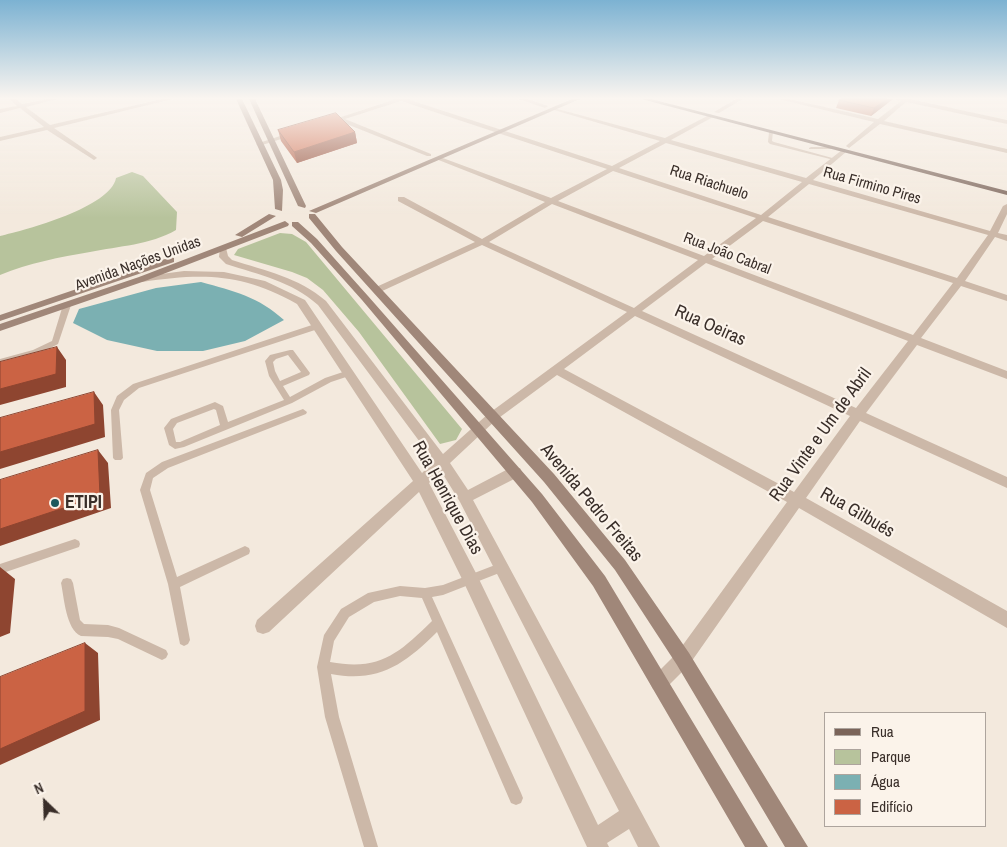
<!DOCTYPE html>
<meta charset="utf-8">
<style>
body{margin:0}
#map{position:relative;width:1007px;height:847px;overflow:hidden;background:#f3e9dd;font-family:"Archivo Narrow",sans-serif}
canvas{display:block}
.legend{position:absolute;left:824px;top:712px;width:162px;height:115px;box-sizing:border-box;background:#fbf3ea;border:1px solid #ada49d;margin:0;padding:6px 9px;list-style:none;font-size:15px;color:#392e29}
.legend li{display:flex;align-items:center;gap:10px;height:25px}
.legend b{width:25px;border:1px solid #ada49d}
.north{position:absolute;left:20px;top:777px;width:50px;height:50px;-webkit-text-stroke:4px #fbf3ea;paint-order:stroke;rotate:336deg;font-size:14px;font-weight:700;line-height:20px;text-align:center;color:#392e29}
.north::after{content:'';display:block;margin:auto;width:18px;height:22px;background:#392e29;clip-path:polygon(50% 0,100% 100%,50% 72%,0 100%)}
</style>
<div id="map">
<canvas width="1007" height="847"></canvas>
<ul class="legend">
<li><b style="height:6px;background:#7b6459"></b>Rua</li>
<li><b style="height:14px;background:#b7c39c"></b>Parque</li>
<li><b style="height:14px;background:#7bb0b2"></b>Água</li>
<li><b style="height:14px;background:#cb6344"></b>Edifício</li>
</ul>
<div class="north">N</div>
</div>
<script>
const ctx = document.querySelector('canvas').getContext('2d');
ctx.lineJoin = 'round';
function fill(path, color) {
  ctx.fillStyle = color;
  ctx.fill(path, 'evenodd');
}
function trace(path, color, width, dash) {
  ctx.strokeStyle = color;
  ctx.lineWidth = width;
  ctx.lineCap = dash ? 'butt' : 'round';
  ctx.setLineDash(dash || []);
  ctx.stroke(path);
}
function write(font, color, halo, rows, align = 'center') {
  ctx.font = font + ' "Archivo Narrow",sans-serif';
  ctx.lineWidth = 4.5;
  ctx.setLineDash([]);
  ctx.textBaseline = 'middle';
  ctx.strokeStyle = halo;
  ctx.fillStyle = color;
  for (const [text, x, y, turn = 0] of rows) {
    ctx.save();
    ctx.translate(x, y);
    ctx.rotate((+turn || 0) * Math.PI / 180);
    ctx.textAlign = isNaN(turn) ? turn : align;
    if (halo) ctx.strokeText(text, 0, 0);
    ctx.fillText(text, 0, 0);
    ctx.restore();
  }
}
const green = new Path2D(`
 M132,172L143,176L177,212L176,230C150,245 119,246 90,252C60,257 29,263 0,275V236C26,230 111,207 116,178Z
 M280,233L292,234L306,242L462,429L456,440L440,444L359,332L323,290L307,278L292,272L234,255L238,249Z`);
const water = new Path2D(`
 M201,282C234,291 259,297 284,320L245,341L203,351H157L107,340L73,323L79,309L156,288Z`);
const lane = new Path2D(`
 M771,131L773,132L772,141L774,142L836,159L834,160L770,144L768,142L769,132Z
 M811,147H833L835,148L833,149H809V148Z
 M67,303L71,305L58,344L39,354L0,365V359L33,350L52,341L63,305Z
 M315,324H318L322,326L321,328L139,388L124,400L119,410L123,458L121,460H115L113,458L111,410L117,396L133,384Z
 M290,350H293L310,373L309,375L283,386L290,397L325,378L349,370L353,373L352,375L331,382L292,403L184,447L175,449L169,445L164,428L171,419L215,402L223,406L228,422L284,400L269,376L265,361L270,355ZM288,355L301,372L280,381L275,371L273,362L276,359ZM214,409L216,410L220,425L180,442H176L173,429L177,423Z
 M303,409L307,412L306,414L168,468L153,478L150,490L177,577L245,546L249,548L250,551L249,554L180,587L190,640L188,644L184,646L180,644L168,584L140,490L146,473L162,462Z
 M75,539L79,541L80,544L79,547L0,574V564Z
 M503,562L507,564L508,567L507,570L443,595L432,597L521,793L523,798L521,803L516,805L511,803L437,632C404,665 378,683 331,674L339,717L378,847H364L325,717L317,667L324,635L341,609L368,593L400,586L425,588L443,585ZM400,596L422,598L432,621C398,654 380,671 330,662L334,641L349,617L374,602Z
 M67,578L71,579L73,583L80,620L84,624L108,625L119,628L166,650L168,654L166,658L162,660L118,639L108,637L81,636C66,630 64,597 61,583L63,579Z`);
const street = new Path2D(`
 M9,99H16L22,104L47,99H58L26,107L50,125L162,99H173L54,128L96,157L97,158L94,160L47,130L0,141V137L44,127L20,108L0,113V109L17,106Z
 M396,99H407L612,166L660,141L554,110V108L665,138L711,114L713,117L671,140L806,178L842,150H846V152L813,180L990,231L1003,206L1007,204V214L998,233L1007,235V241L995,237L965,281L1007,295V301L961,286L921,338L1007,371V379L917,345L866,413L1007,477V488L860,421L806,498L1007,611V628L799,508L689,665L665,689L659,692L653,689L650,683L653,677L677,653L787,502L557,375L496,420L450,463L468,490L510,468H520L522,472L520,476L473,500L660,847H638L629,829L607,843L609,847H587L465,585L419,492L269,632L263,634L257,632L255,626L257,620L413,481L297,304C242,273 203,273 142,282L139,281V277L184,271L224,272L265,281L305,300L422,473L434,461L318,305C291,281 260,275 226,264L219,257L220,248H226L228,256L232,260C266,271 298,277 326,301L443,454L488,414L627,312L482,245L380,292H374V288L475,242L398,201V197H404L482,239L545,202L436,159V157H440L551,198L607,169L401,101L345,119L431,154V156H427L339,121L326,125L323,123ZM666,143L802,182L761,215L619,168ZM613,171L756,218L704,256L558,201ZM809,184L988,235L957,278L768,217ZM552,204L698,260L634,308L489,242ZM763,221L953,283L913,335L712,259ZM706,263L908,341L856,408L642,311ZM635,316L850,416L794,492L564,369ZM441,471L460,502L619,811L598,825L477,575L429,483Z
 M518,99H528L548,106L545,108Z
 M736,99H743L719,113L714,112Z
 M778,99H789L878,119L901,101L895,99H910L1007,120V124L906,102L884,121L1007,149V153L880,124L849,148L846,146L847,145L874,122Z
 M295,131L297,134L259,146L256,144Z`);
const secondary = new Path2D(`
 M236,99H242L281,180L283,190L282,211L275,209L273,180Z
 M249,99H255L306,206L305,208L298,206Z
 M572,99H580L316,213L309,211Z
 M269,214L276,216L242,237L235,235Z
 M309,214H315L342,247L554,474L625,560L689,653L808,847H785L677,665L615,570L544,482L336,251L309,218Z
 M285,221L289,224L288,226L145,281L0,331V324L139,277Z
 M292,222H298L317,239L368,296L542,494L605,576L768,847H745L593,586L532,502L362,300L311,243L292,226Z
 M171,257L174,258V262L0,321V315Z`);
const primary = new Path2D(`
 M641,99H651L1007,191V195Z`);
const wall = new Path2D(`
 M841,99H893L871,116L836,108L839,100Z
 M278,130L355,132L357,143L297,163L281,141Z`);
const shadedWall = new Path2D(`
 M887,99H893L871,116L874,108Z
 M355,132L357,143L297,163L294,152Z
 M57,347L66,360V387L0,405V389Z
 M94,392L103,405L105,437L0,469V452Z
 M98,450L108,463L111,508L0,546V529Z
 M0,567L15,579L10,633L0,637Z
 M85,643L98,653L100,720L0,765V749Z`);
const building = new Path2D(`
 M841,99H887L874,108L839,100Z
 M336,113L355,132L294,152L278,130Z
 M57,347L56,374L0,389V362Z
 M94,392L95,424L0,452V418Z
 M98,450L100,496L0,529V480Z
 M85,643V711L0,749V677Z`);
const markers = [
 [55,503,5,"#1c595d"]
];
const farStreetnames = [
 ["Rua Riachuelo",709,183,18],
 ["Rua Firmino Pires",872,186,16],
 ["Rua João Cabral",727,254,21],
 ["Avenida Nações Unidas",138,264,-20]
];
const streetNames = [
 ["Rua Oeiras",710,326,24],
 ["Rua Vinte e Um de Abril",821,435,-54],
 ["Rua Henrique Dias",447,498,61],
 ["Avenida Pedro Freitas",591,503,50],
 ["Rua Gilbués",857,513,30]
];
const poiNames = [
 ["ETIPI",65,503]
];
fill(green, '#b7c39c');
fill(water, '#7bb0b2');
fill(lane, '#ccb8a8');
fill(street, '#ccb8a8');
fill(secondary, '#a08779');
fill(primary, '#7b6459');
fill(wall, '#af553a');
fill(shadedWall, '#8e4530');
fill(building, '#cb6344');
trace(building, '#8e4530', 1);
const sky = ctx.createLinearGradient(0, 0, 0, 218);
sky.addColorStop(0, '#7cb2d2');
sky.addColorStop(0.45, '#faf5f0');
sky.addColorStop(1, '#faf5f000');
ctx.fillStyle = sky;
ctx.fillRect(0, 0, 1007, 218);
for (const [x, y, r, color] of markers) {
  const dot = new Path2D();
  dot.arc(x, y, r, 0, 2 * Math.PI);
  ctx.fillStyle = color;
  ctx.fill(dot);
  trace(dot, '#fbf3ea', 2);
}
write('15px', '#392e29', '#fbf3ea', farStreetnames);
write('18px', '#392e29', '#fbf3ea', streetNames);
write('bold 18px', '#392e29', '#fbf3ea', poiNames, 'left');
</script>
